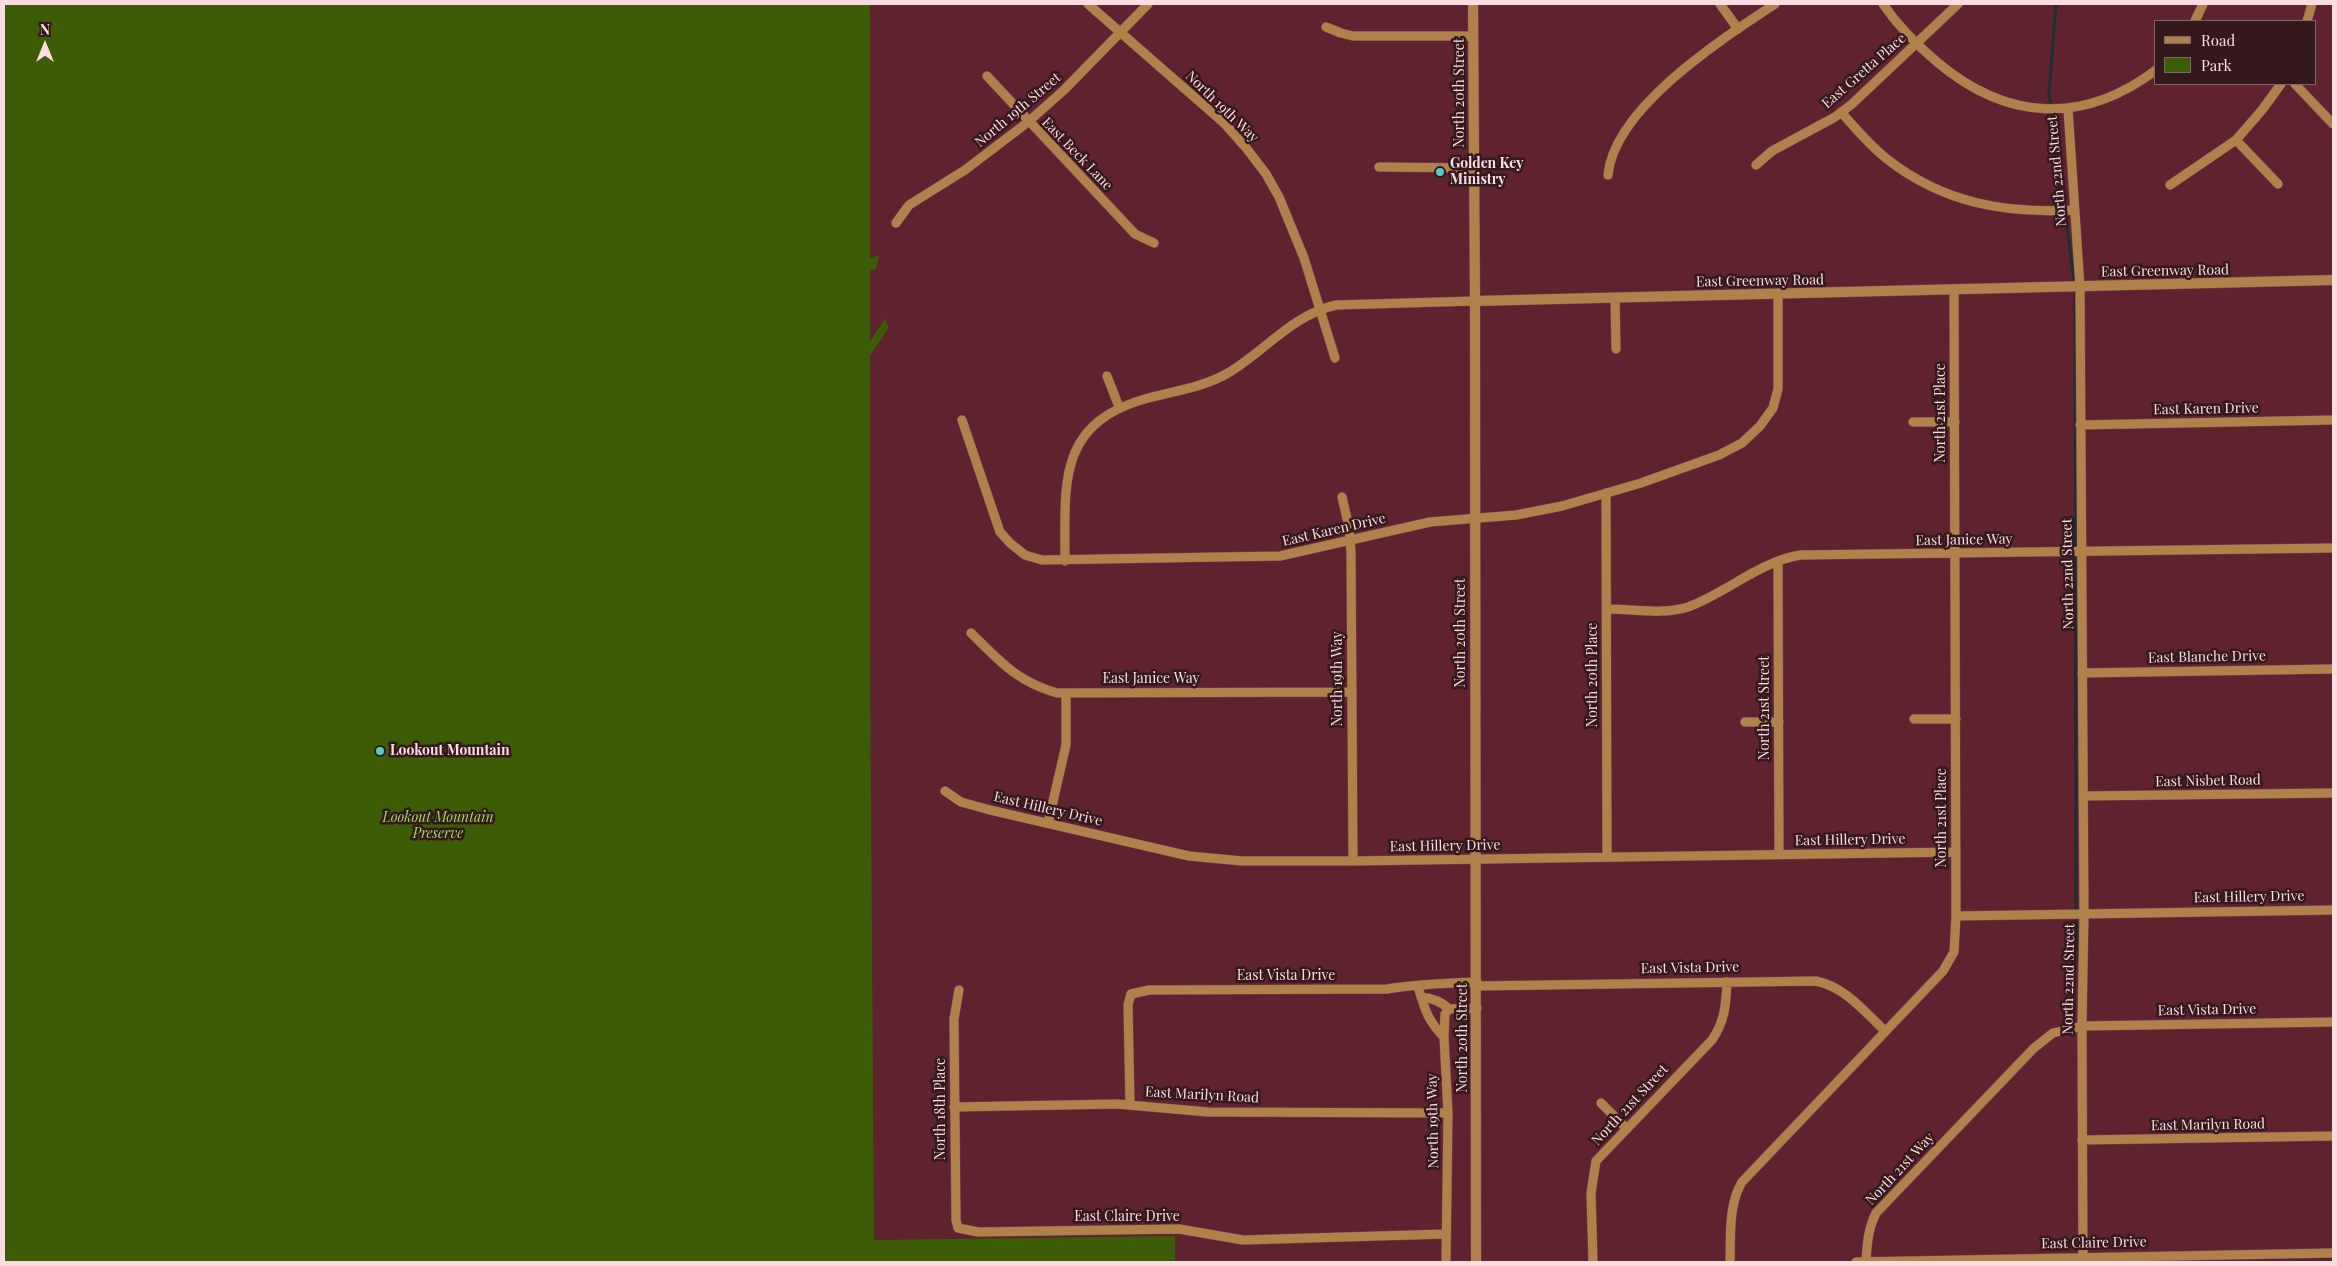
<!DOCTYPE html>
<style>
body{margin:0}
#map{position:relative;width:2337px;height:1266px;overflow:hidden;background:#5f2330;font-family:"Playfair Display",serif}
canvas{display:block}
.frame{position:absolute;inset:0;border:5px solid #fbdce0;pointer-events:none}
.legend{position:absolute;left:2154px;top:20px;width:162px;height:65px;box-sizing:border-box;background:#33181c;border:1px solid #83666a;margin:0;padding:6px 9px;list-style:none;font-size:15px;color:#fbdce0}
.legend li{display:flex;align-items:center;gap:10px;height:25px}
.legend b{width:25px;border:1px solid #83666a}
.north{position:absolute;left:20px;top:20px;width:50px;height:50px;-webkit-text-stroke:4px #33181c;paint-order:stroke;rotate:0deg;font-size:14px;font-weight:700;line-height:20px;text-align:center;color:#fbdce0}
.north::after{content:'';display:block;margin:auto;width:18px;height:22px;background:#fbdce0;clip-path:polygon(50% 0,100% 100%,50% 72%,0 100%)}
</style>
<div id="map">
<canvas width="2337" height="1266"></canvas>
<div class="frame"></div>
<ul class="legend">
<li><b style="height:6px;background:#af824c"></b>Road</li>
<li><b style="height:14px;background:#3c5d05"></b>Park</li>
</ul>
<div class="north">N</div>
</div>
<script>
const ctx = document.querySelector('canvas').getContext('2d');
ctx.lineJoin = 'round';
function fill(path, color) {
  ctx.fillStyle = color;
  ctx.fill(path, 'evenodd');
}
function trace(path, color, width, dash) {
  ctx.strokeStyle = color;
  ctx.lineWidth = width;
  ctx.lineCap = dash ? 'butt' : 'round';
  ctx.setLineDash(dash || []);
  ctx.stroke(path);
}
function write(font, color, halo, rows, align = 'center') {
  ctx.font = font + ' "Playfair Display",serif';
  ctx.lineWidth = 5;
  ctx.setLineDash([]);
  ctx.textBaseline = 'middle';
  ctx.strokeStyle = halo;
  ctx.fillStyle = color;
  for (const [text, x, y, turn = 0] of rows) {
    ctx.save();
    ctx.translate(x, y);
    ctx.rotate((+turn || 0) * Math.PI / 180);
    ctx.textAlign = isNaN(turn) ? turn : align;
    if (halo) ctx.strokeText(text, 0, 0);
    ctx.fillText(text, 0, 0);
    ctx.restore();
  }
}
const green = new Path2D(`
 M4,4H870V258L879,255L876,269L870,271V341L885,319L889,327L870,356V663L874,1240L1175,1236V1262H4Z`);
const stream = new Path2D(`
 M2056,4L2049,94L2075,287L2076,914L2079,961`);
const minor = new Path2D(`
 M1088,4L1224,123L1247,149L1266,174L1279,197L1304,258L1335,358
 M1720,4L1738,29
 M1883,4C1898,26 1917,45 1937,62C2007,121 2083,125 2156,70
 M2195,21L2203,4
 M2307,21L2312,4
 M1326,27L1341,33L1353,36H1473
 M987,76L1135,234L1154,243
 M2295,84L2333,124
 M2068,109L2080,287L2084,914L2082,1026L2083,1262
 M1841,112C1855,128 1870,146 1887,159C1943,203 2005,214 2075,210
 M2236,140L2278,184
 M1756,165L1772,151L1835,117L1852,104L1958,4
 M1379,167L1474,168
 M1608,175C1614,108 1722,39 1775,4
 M2170,185L2236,140L2262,110L2281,84
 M896,223L909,205L965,170L1028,122L1064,90L1148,4
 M1615,298L1616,349
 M1107,376L1119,407
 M962,420L1000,532L1010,543L1025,555L1042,560L1280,556L1430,522L1516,515L1562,506L1641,483L1719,455L1742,443L1760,426L1773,408L1778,389V294
 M1913,422H1955
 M2080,425L2333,420
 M1606,493L1607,857
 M1342,497L1349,527L1351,552L1353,861
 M1065,561C1065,482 1057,423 1148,398C1175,391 1204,387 1228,373C1265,351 1292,315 1336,305L1475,301
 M1778,561L1779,855
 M1607,609C1632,609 1664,615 1688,607C1726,593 1759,562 1800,555L2333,548
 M971,633C1001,662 1016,681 1057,693L1352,692
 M2082,673L2333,669
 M1914,719H1956
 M1745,722H1779
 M945,791L961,802L990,810L1189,856L1242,861H1353L1956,852
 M2083,796L2333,793
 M1048,823L1066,745V694
 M1956,916L2333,910
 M1477,986L1816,981C1845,987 1864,1011 1885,1031
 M1418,987C1425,1009 1427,1020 1444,1037L1448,1113L1446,1262
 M959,990L954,1019L956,1220L958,1228L978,1232L1179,1229L1243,1240L1446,1234
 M1421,997C1432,998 1441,1001 1449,1009
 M1444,1037L1445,1014L1449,1009L1477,1008
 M1601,1103L1627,1129
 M1130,1105L1128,1005L1131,994L1149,990L1387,989C1417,984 1446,983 1477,982
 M954,1107L1117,1104L1208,1112L1448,1113
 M2082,1140L2333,1136
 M1593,1262L1591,1193L1596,1161L1712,1040C1725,1021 1726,1004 1727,982
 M1730,1262C1731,1236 1728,1205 1742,1182L1943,971L1954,952L1956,916L1954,289
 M1856,1262L2333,1253
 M1866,1262C1867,1244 1868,1229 1876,1213L2034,1048L2053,1033L2082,1026L2333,1022`);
const tertiary = new Path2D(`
 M1473,4L1475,301L1476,1262
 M1475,301L2333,280`);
const markers = [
 [1440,172,5,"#54cdc6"],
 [380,751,5,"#54cdc6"]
];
const streetNames = [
 ["East Gretta Place",1864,71,-41],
 ["North 20th Street",1460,93,-90],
 ["North 19th Way",1222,107,44],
 ["North 19th Street",1018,110,-40],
 ["East Beck Lane",1077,154,46],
 ["North 22nd Street",2057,171,-95],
 ["East Greenway Road",2165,271,-1],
 ["East Greenway Road",1760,281,-1],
 ["East Karen Drive",2206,409,-1],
 ["North 21st Place",1941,413,-90],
 ["East Karen Drive",1334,530,-13],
 ["East Janice Way",1964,540,-1],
 ["North 22nd Street",2068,574,-91],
 ["North 20th Street",1461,633,-90],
 ["East Blanche Drive",2207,657,-1],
 ["North 20th Place",1593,675,-90],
 ["East Janice Way",1151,679],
 ["North 19th Way",1338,679,-90],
 ["North 21st Street",1765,708,-90],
 ["East Nisbet Road",2208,781,-1],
 ["East Hillery Drive",1048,809,13],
 ["North 21st Place",1942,818,-90],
 ["East Hillery Drive",1850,840,-1],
 ["East Hillery Drive",1445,846,-1],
 ["East Hillery Drive",2249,897,-1],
 ["East Vista Drive",1690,968,-1],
 ["East Vista Drive",1286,976],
 ["North 22nd Street",2069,979,-89],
 ["East Vista Drive",2207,1010,-1],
 ["North 20th Street",1463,1038,-90],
 ["East Marilyn Road",1202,1095,3],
 ["North 21st Street",1630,1105,-47],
 ["North 18th Place",941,1109,-90],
 ["North 19th Way",1433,1121,-91],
 ["East Marilyn Road",2208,1125,-1],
 ["North 21st Way",1900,1169,-47],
 ["East Claire Drive",1127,1217],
 ["East Claire Drive",2094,1243,-1]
];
const poiNames = [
 ["Golden Key",1450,164],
 ["Ministry",1450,180],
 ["Lookout Mountain",390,751]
];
const parkNames = [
 ["Lookout Mountain",438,818],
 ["Preserve",438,834]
];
fill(green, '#3c5d05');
trace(stream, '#1a2f2e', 3);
trace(minor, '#78414c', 10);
trace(tertiary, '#78414c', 11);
trace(minor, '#af824c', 9);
trace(tertiary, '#af824c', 10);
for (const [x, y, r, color] of markers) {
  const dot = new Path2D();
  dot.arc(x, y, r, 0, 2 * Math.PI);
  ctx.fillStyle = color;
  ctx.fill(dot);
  trace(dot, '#33181c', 2);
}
write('14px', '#fbdce0', '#33181c', streetNames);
write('bold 14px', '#fbdce0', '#33181c', poiNames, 'left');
write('italic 14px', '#a2db5b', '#33181c', parkNames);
</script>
